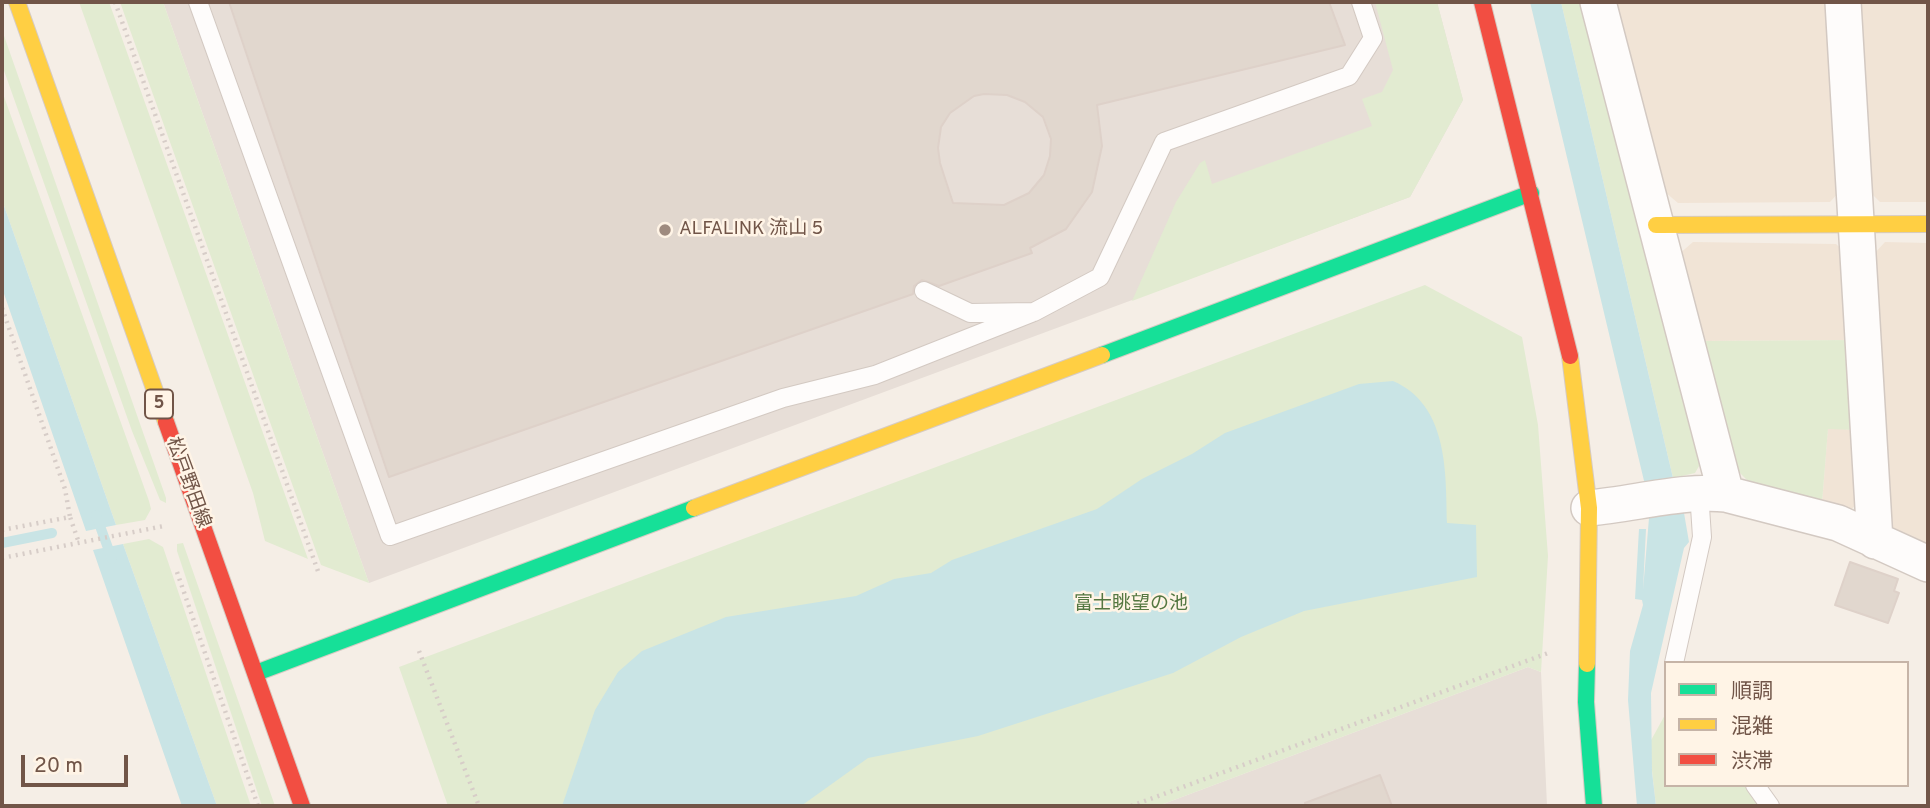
<!DOCTYPE html>
<meta charset="utf-8">
<style>
body{margin:0}
#map{position:relative;width:1930px;height:808px;overflow:hidden;background:#f5eee6;font-family:Overpass,"Noto Sans JP",sans-serif}
canvas{display:block}
.frame{position:absolute;inset:0;border:4px solid #715548;pointer-events:none}
.legend{position:absolute;left:1664px;top:661px;width:245px;height:126px;box-sizing:border-box;background:#fff4e6;border:2px solid #c6b4a7;margin:0;padding:9px 12px;list-style:none;font-size:21px;color:#715548}
.legend li{display:flex;align-items:center;gap:14px;height:35px}
.legend b{width:35px;border:2px solid #c6b4a7}
.scale{position:absolute;left:21px;top:755px;width:107px;height:32px;box-sizing:border-box;border:4px solid #715548;border-top:0;padding-left:9px;font-size:21px;line-height:24px;white-space:nowrap;color:#715548;-webkit-text-stroke:5px #fff4e6;paint-order:stroke}
</style>
<div id="map">
<canvas width="1930" height="808"></canvas>
<div class="frame"></div>
<ul class="legend">
<li><b style="height:9px;background:#16e098"></b>順調</li>
<li><b style="height:9px;background:#ffcf43"></b>混雑</li>
<li><b style="height:9px;background:#f24e42"></b>渋滞</li>
</ul>
<div class="scale">20 m</div>
</div>
<script>
const ctx = document.querySelector('canvas').getContext('2d');
ctx.lineJoin = 'round';
function fill(path, color) {
  ctx.fillStyle = color;
  ctx.fill(path, 'evenodd');
}
function trace(path, color, width, dash) {
  ctx.strokeStyle = color;
  ctx.lineWidth = width;
  ctx.lineCap = dash ? 'butt' : 'round';
  ctx.setLineDash(dash || []);
  ctx.stroke(path);
}
function write(font, color, halo, rows, align = 'center') {
  ctx.font = font + ' Overpass,"Noto Sans JP",sans-serif';
  ctx.lineWidth = 5;
  ctx.setLineDash([]);
  ctx.textBaseline = 'middle';
  ctx.strokeStyle = halo;
  ctx.fillStyle = color;
  for (const [text, x, y, turn = 0] of rows) {
    ctx.save();
    ctx.translate(x, y);
    ctx.rotate((+turn || 0) * Math.PI / 180);
    ctx.textAlign = isNaN(turn) ? turn : align;
    if (halo) ctx.strokeText(text, 0, 0);
    ctx.fillText(text, 0, 0);
    ctx.restore();
  }
}
const residential = new Path2D(`
 M1616,2H1829L1841,190L1830,202L1678,203L1665,192Z
 M1856,2H1928V202H1880L1868,190Z
 M1693,242L1836,244L1848,255L1854,340L1701,341L1678,255Z
 M1885,242L1928,243V550L1896,535L1889,520L1873,255Z
 M1828,428L1859,430L1861,501L1849,511L1822,503Z`);
const industrial = new Path2D(`
 M163,2H1437L1463,100L1410,197L369,583Z
 M1528,667L1541,672L1547,806H1158Z`);
const green = new Path2D(`
 M79,2H109L308,559L265,541L253,493Z
 M120,2H163L369,583L321,565Z
 M1375,2H1437L1463,100L1410,197L1132,301L1176,202L1200,163L1205,160L1212,184L1372,126L1362,99L1382,92L1393,70Z
 M1561,2H1581L1702,461L1695,473L1673,478Z
 M2,30L166,498V503L160,500L132,431L2,65Z
 M2,91L149,501L151,509L145,520L116,525L2,200Z
 M1425,285L1522,337L1538,425L1548,556L1541,672L1528,667L1158,806H448L399,667Z
 M1854,340L1859,430L1828,429L1822,503L1747,480L1738,471L1701,341Z
 M149,539L163,547L251,806H217L123,544Z
 M183,543L275,806H262L177,551V544Z
 M1666,713V785H1744L1758,806H1656L1649,744Z`);
const water = new Path2D(`
 M1530,2H1561L1673,478L1645,485Z
 M2,200L116,525L86,531L2,288Z
 M1393,381C1448,405 1446,471 1447,523L1476,525L1477,577L1304,611L1241,637L1173,673L978,736L868,758L801,806H562L595,710L618,672L642,651L726,617L856,596L894,579L931,573L952,560L1097,509L1142,479L1192,454L1225,433L1359,384Z
 M1687,508L1684,513L1689,542L1684,548L1651,693L1652,772L1656,806H1637L1628,700L1630,651L1643,605L1642,600L1635,599L1639,529H1646L1643,590L1649,518Z
 M123,544L217,806H182L93,550Z`);
const stream = new Path2D(`
 M96,515L112,559
 M2,543L52,533`);
const building = new Path2D(`
 M229,2H1329L1345,45L1097,105L1102,146L1092,192L1066,229L1030,248L1032,253L939,286L922,280L914,286L913,294L389,477ZM984,94L1007,95L1025,102L1043,117L1051,139L1050,156L1044,175L1029,193L1004,205L953,203L940,163L938,148L941,127L950,113L974,96Z
 M1850,562L1898,579L1894,591L1899,593L1888,623L1835,605Z
 M1380,775L1392,806H1305V803Z`);
const path = new Path2D(`
 M115,2L319,574
 M2,308L65,489L70,517
 M2,530L70,517L79,543
 M2,558L164,526
 M177,572L258,806
 M419,651L479,806
 M1131,806L1551,652`);
const lane = new Path2D(`
 M198,2L390,536L783,398L875,375L1034,312
 M924,291L970,313L1034,312L1100,277L1164,142L1349,76L1373,38L1361,2
 M1674,663L1702,537L1699,492
 M1755,785L1770,806`);
const street = new Path2D(`
 M1843,2L1875,541
 M1726,494L1838,523L1928,564
 M1589,508C1635,504 1680,490 1726,494L1598,2`);
const fast = new Path2D(`
 M1102,355L1531,193
 M1587,664L1586,702L1594,806
 M256,673L694,508`);
const slow = new Path2D(`
 M17,2L166,422
 M1656,225L1928,224
 M1570,356L1589,508L1587,664
 M694,508L1102,355`);
const jam = new Path2D(`
 M1482,2L1570,356
 M166,422L302,806`);
const markers = [
 [665,230,7,"#9f8b7f"]
];
const shields = [
 [159,404,28]
];
const shieldNames = [
 ["5",159,404]
];
const poiNames = [
 ["ALFALINK 流山 5",679,230]
];
const streetNames = [
 ["松戸野田線",187,483,70]
];
const parkNames = [
 ["富士眺望の池",1131,605]
];
fill(residential, '#f1e4d6');
fill(industrial, '#e7ded7');
fill(green, '#e2ebd1');
fill(water, '#c9e4e5');
trace(stream, '#c9e4e5', 10);
fill(building, '#e1d7ce');
trace(building, '#ded1c9', 2);
trace(lane, '#d3c9c2', 20);
trace(street, '#d3c9c2', 38);
trace(fast, '#d6cbc3', 18);
trace(slow, '#d6cbc3', 18);
trace(jam, '#d6cbc3', 18);
trace(path, '#d7cdc8', 4.5, [2, 5]);
trace(lane, '#fefcfb', 18);
trace(street, '#fefcfb', 35);
trace(fast, '#16e098', 16);
trace(slow, '#ffcf43', 16);
trace(jam, '#f24e42', 16);
for (const [x, y, r, color] of markers) {
  const dot = new Path2D();
  dot.arc(x, y, r, 0, 2 * Math.PI);
  ctx.fillStyle = color;
  ctx.fill(dot);
  trace(dot, '#fff4e6', 2.5);
}
for (const [x, y, w] of shields) {
  const box = new Path2D();
  box.roundRect(x - w / 2, y - 14.5, w, 29, 5);
  ctx.fillStyle = '#fff4e6';
  ctx.fill(box);
  trace(box, '#715548', 2);
}
write('bold 18px', '#715548', null, shieldNames);
write('19px', '#715548', '#fff4e6', poiNames, 'left');
write('19px', '#715548', '#fff4e6', streetNames);
write('19px', '#547741', '#fff4e6', parkNames);
</script>
